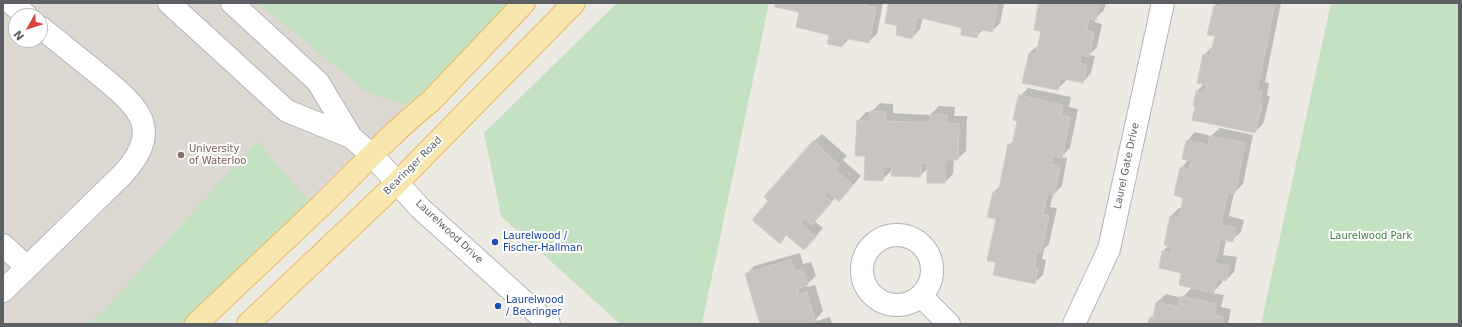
<!DOCTYPE html>
<style>
body{margin:0}
#map{position:relative;width:1462px;height:327px;overflow:hidden;background:#edeae4;font-family:"DejaVu Sans",sans-serif}
canvas{display:block}
.frame{position:absolute;inset:0;border:4px solid #5c5f63;pointer-events:none}
.north{position:absolute;left:8px;top:8px;width:40px;height:40px;box-sizing:border-box;background:#fff;border:1px solid #bebfc1;border-radius:50%;rotate:231deg;font-size:11px;font-weight:700;line-height:16px;text-align:center;color:#5c5f63}
.north::after{content:'';display:block;margin:auto;width:14px;height:18px;background:#d9413e;clip-path:polygon(50% 0,100% 100%,50% 72%,0 100%)}
</style>
<div id="map">
<canvas width="1462" height="327"></canvas>
<div class="frame"></div>
<div class="north">N</div>
</div>
<script>
const ctx = document.querySelector('canvas').getContext('2d');
ctx.lineJoin = 'round';
function fill(path, color) {
  ctx.fillStyle = color;
  ctx.fill(path, 'evenodd');
}
function trace(path, color, width, dash) {
  ctx.strokeStyle = color;
  ctx.lineWidth = width;
  ctx.lineCap = dash ? 'butt' : 'round';
  ctx.setLineDash(dash || []);
  ctx.stroke(path);
}
function write(font, color, halo, rows, align = 'center') {
  ctx.font = font + ' "DejaVu Sans",sans-serif';
  ctx.lineWidth = 4;
  ctx.setLineDash([]);
  ctx.textBaseline = 'middle';
  ctx.strokeStyle = halo;
  ctx.fillStyle = color;
  for (const [text, x, y, turn = 0] of rows) {
    ctx.save();
    ctx.translate(x, y);
    ctx.rotate((+turn || 0) * Math.PI / 180);
    ctx.textAlign = isNaN(turn) ? turn : align;
    if (halo) ctx.strokeText(text, 0, 0);
    ctx.fillText(text, 0, 0);
    ctx.restore();
  }
}
const education = new Path2D(`
 M3,3H513L442,76L406,105L312,205L195,324H3ZM16,16H40V40H16Z`);
const green = new Path2D(`
 M258,3H513L442,76L406,105L368,93Z
 M617,3H769L702,324H620L501,216L484,133Z
 M1331,3H1459V324H1261Z
 M257,141L312,205L195,324H87L104,310Z`);
const shadow = new Path2D(`
 M776,3H883L877,34L868,42L850,38L842,46L831,34L800,11Z
 M890,3H1004L1000,23L992,31L984,29L976,37L963,27L923,17L920,29L912,38L899,25Z
 M1040,3H1106L1104,10L1095,19V22L1102,24L1097,47L1089,55L1095,56L1091,73L1083,82L1066,78V81L1057,89L1029,53L1039,45L1042,31Z
 M1218,3H1281L1265,82L1269,83L1267,96H1270L1263,124L1255,132L1194,106L1197,91L1204,84V55L1212,47L1216,35L1214,6Z
 M1028,88L1071,97L1069,107L1078,109L1070,148L1061,157L1067,158L1062,186L1053,195L1050,207L1057,208L1049,244L1044,249L1042,259L1046,260L1043,275L1034,283L997,262L998,218L988,216L994,192L1001,185L1009,145L1014,140L1019,120L1020,96Z
 M880,103L893,104V113L930,115L939,106L955,107L954,116H967L966,151L957,159H954L953,174L945,182L928,168L920,176L891,166V171L882,180L866,155L858,121L866,112H871Z
 M1220,128L1253,135L1243,184L1234,193L1229,216L1244,220L1241,232L1232,240L1226,239L1223,255L1237,257L1234,272L1226,280H1223L1222,283L1212,293L1224,295L1221,307L1231,309L1228,324H1146L1155,314L1157,302L1166,294L1182,298L1192,287L1182,273L1160,268L1163,251L1169,245L1171,216L1179,208H1182L1184,197L1181,168L1189,159L1187,141L1195,132L1211,136Z
 M822,134L847,156L843,160L861,176L847,192L836,197L814,221L823,228L812,241L787,235L779,242L813,142Z
 M800,253L803,264L811,262L816,276L806,285L807,287L815,285L823,311L816,319L817,321L830,317L832,324H761L746,275L754,266Z`);
const building = new Path2D(`
 M775,3H866V6L876,8L869,43L844,38L842,47L827,44L829,35L796,27L799,12L775,7Z
 M889,3H998L992,32L979,29L977,38L961,35L962,28L917,17L912,39L896,35L897,26L885,23Z
 M1039,3H1100L1096,20L1089,18L1087,30L1094,32L1089,57L1081,55L1080,63L1087,65L1083,83L1060,78L1058,90L1022,83L1029,53L1036,55L1041,31L1034,30Z
 M1221,3H1275L1257,91L1262,92L1259,104H1262L1255,133L1192,120L1195,107L1193,106L1196,91L1205,93L1207,85L1197,83L1203,54L1210,56L1215,36L1207,35L1214,6L1221,7Z
 M1019,95L1063,105L1061,115L1070,117L1062,158L1053,156L1051,164L1060,166L1054,195L1047,194L1043,215L1049,216L1041,253L1037,252L1034,268H1038L1035,284L993,275L996,262L987,261L996,219L987,217L993,192L998,193L1008,144L1012,145L1017,121L1013,120Z
 M870,111L886,112L885,121L930,123V114L947,115L946,124H959L958,160H946L945,183H927V164L921,163L920,177L891,176L892,167H883V181L864,180L865,156H855L857,120L870,121Z
 M1210,136L1245,143L1235,193L1228,192L1221,225L1236,228L1233,242L1218,239V241H1220L1215,263L1229,266L1226,281L1217,279L1214,293L1179,285L1181,273L1159,268L1162,251L1171,253L1173,247L1164,245L1170,216L1179,218L1183,198L1174,195L1180,167L1189,169L1191,161L1182,159L1186,140L1208,145Z
 M813,141L839,165L835,169L853,185L839,202L827,191L824,195L832,202L812,225L804,218L800,223L816,237L804,250L786,235L780,244L752,220L768,201L764,197Z
 M791,260L795,272L803,269L808,285L797,289L799,295L807,292L815,321L807,324H760L745,274Z
 M1181,296L1216,304L1214,315L1223,317L1222,324H1148L1150,317H1153L1156,302L1179,307Z`);
const minor = new Path2D(`
 M11,3L27,16
 M169,3L287,111L351,137
 M232,3L318,82L351,137L372,155L420,208L549,324
 M862 270a35 35 0 1 1 70 0a35 35 0 1 1-70 0Z
 M3,245L27,267
 M3,291L122,175C135,161 149,142 142,121C135,101 106,81 90,67C73,54 57,40 40,27
 M921,296L949,324
 M1074,324L1109,249L1163,3`);
const major = new Path2D(`
 M196,324C238,284 280,245 322,205C358,170 392,132 431,101L524,3
 M248,324L398,182L574,3`);
const markers = [
 [181,155,4,"#8d6e63"],
 [495,242,4,"#1a4fb4"],
 [498,306,4,"#1a4fb4"]
];
const educationNames = [
 ["University",189,149],
 ["of Waterloo",189,161]
];
const streetNames = [
 ["Bearinger Road",413,166,-45],
 ["Laurel Gate Drive",1127,166,-78],
 ["Laurelwood Drive",449,232,43]
];
const transitNames = [
 ["Laurelwood /",503,236],
 ["Fischer-Hallman",503,248],
 ["Laurelwood",506,300],
 ["/ Bearinger",506,312]
];
const parkNames = [
 ["Laurelwood Park",1371,236]
];
fill(education, '#ddd9d2');
fill(green, '#c4e2c2');
fill(shadow, '#0003');
fill(building, '#c8c5c0');
trace(building, '#d1ccc3', 1);
trace(minor, '#b1b4b8', 24);
trace(major, '#e4b966', 24);
trace(minor, '#fff', 22);
trace(major, '#f7e7ae', 22);
for (const [x, y, r, color] of markers) {
  const dot = new Path2D();
  dot.arc(x, y, r, 0, 2 * Math.PI);
  ctx.fillStyle = color;
  ctx.fill(dot);
  trace(dot, '#fff', 1.5);
}
write('10px', '#785e54', '#fff', educationNames, 'left');
write('10px', '#5c5f63', '#fff', streetNames);
write('10px', '#164399', '#fff', transitNames, 'left');
write('10px', '#3e813d', '#fff', parkNames);
</script>
